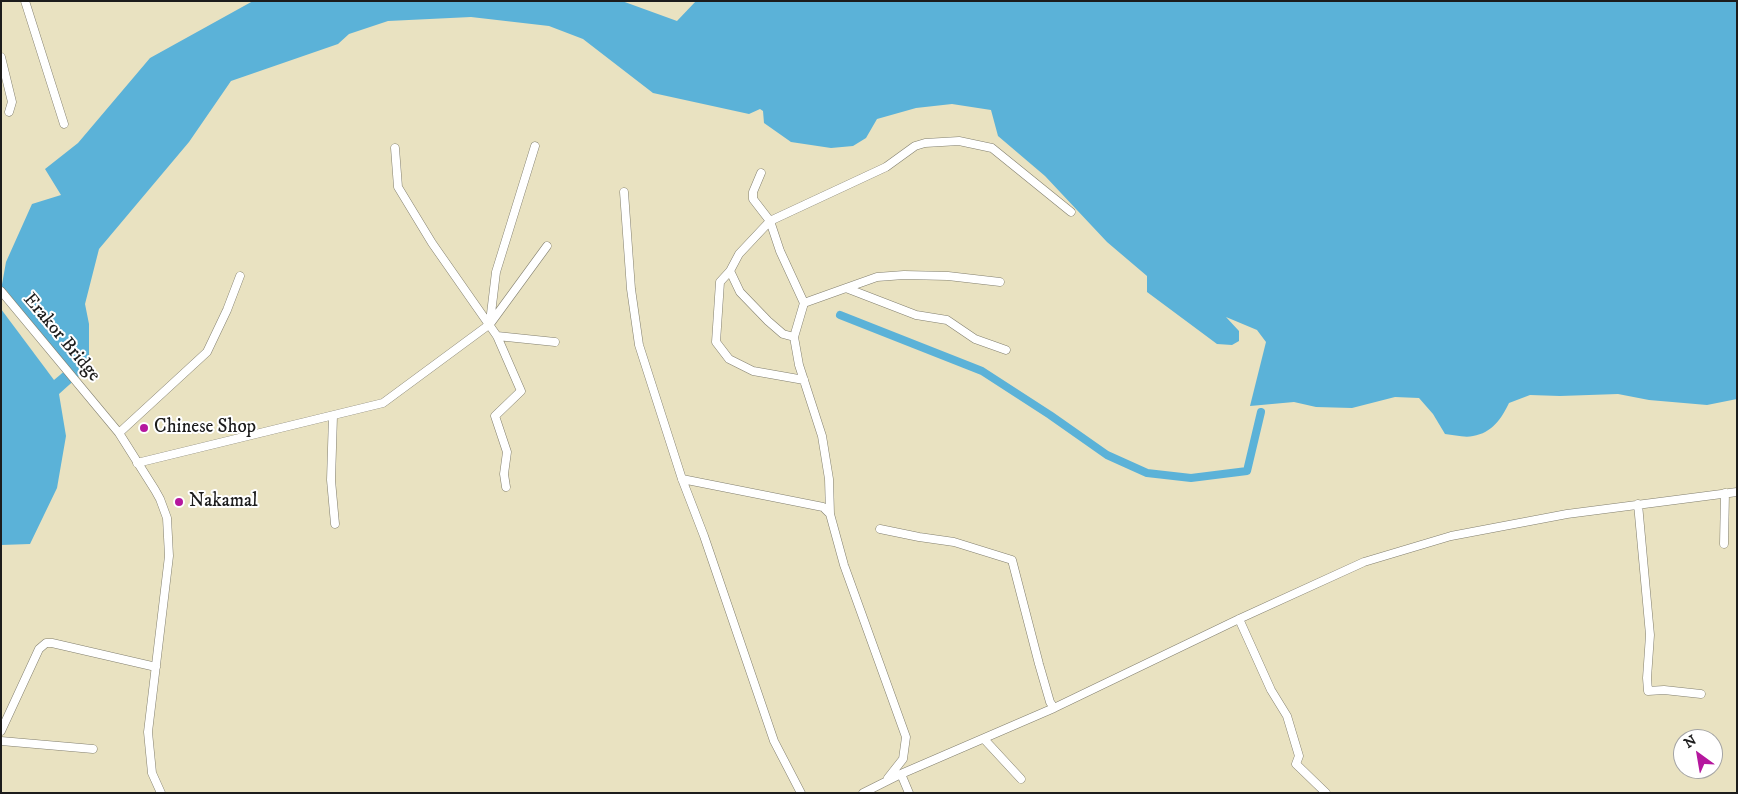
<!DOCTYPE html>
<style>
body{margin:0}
#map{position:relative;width:1738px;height:794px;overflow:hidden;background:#e9e2c1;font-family:"IM FELL DW Pica",serif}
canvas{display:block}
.frame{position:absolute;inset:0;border:2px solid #1c1c1c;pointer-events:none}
.north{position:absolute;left:1673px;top:729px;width:50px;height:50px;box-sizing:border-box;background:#fff;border:1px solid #a4a4a4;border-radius:50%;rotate:328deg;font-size:14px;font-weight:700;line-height:20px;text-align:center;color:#1c1c1c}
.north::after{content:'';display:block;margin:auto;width:18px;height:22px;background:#b5179e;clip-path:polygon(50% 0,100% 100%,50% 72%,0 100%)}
</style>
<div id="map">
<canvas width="1738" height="794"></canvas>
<div class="frame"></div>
<div class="north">N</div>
</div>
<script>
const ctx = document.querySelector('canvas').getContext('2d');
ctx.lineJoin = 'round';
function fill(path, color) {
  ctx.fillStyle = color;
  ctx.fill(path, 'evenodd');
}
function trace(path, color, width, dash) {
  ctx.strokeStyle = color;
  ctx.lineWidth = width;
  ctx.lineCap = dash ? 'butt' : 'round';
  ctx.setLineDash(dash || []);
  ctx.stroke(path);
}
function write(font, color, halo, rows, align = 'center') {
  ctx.font = font + ' "IM FELL DW Pica",serif';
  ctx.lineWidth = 4;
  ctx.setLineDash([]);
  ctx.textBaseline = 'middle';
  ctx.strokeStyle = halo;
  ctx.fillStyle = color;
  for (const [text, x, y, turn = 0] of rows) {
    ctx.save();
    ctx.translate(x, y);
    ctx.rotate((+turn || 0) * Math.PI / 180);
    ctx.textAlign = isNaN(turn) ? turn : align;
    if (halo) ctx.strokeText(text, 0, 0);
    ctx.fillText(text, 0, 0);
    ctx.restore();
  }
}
const water = new Path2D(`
 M253,1H622L677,21L696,1H1737V399L1707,405L1649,400L1618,394L1560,396L1530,395L1509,403C1502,418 1492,433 1473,436C1465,438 1454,435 1445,434L1433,414L1419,398L1395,397L1352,408L1316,407L1294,402L1250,406L1266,342L1257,330L1226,317L1239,331V341L1232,345L1217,344L1147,292V276L1107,242L1045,176L998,136L991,110L952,104L916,108L877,119L866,138L853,146L831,148L791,142L764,123L763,111L760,109L749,114L653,93L583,39L549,26L471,17L388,21L349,34L338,44L231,81L189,142L99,249L85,304L89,324V367L59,394L66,436L57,488L30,544L1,545V290L6,262L32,204L61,195L45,169L78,143L150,58Z`);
const pier = new Path2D(`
 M6,290L67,369L54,380L1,309V294Z`);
const canal = new Path2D(`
 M840,315L982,371L1050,415L1107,455L1147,473L1191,478L1247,471L1261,412`);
const street = new Path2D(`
 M25,1L64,124
 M1,57L12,102L9,112
 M395,148L398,187L432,243L497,336L521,391L495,416L507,452L504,474L506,487
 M761,173L753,192V199L770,221L780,251L804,303L794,337
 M624,192L631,289L639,345L682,479L704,536L774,741L801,793
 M730,271L720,282L716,342L729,359L753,371L804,380
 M846,288L877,277L904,275L948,276L1000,282
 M1,291L119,433L155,490L160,499L167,518L169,556L148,732L152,773L161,793
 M804,303L846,288L916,315L947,320L975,339L1006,350
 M490,322L496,272L535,146
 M497,336L555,342
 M333,416L331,480L335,524
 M119,433L207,352L227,310L240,276
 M137,463L383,403L490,324L547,246
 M682,479L823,507L830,514L844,565L906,737L903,759L888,778
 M1638,504L1650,635L1647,678L1648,691L1664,690L1701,694
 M830,514L829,479L822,436L799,365L794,337L783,334L768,321L740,292L730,271L739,254L770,221L886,167L915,146L925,143L959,141L992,148L1071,212
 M880,529L919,537L954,542L1012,560L1039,664L1050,702L1054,708
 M1724,544L1725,493
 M1239,619L1271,690L1287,716L1299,756L1296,764L1326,793
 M1,731L39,649L46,643H52L156,667
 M984,739L1021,779
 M1,741L93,749
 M901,774L909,793
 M863,793L901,774L1054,708L1239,619L1364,562L1451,536L1567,514L1737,492`);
const markers = [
 [144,428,5,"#b5179e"],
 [179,502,5,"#b5179e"]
];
const streetNames = [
 ["Erakor Bridge",61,338,50]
];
const poiNames = [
 ["Chinese Shop",154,428],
 ["Nakamal",189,502]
];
fill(water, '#5bb2d8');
fill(pier, '#e9e2c1');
trace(canal, '#5bb2d8', 8);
trace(street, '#827f6e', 9);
trace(street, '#fff', 8);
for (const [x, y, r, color] of markers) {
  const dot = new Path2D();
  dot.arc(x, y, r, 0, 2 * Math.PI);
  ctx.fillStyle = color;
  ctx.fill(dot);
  trace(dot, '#fff', 2);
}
write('19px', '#1c1c1c', '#fff', streetNames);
write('19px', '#1c1c1c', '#fff', poiNames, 'left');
</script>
